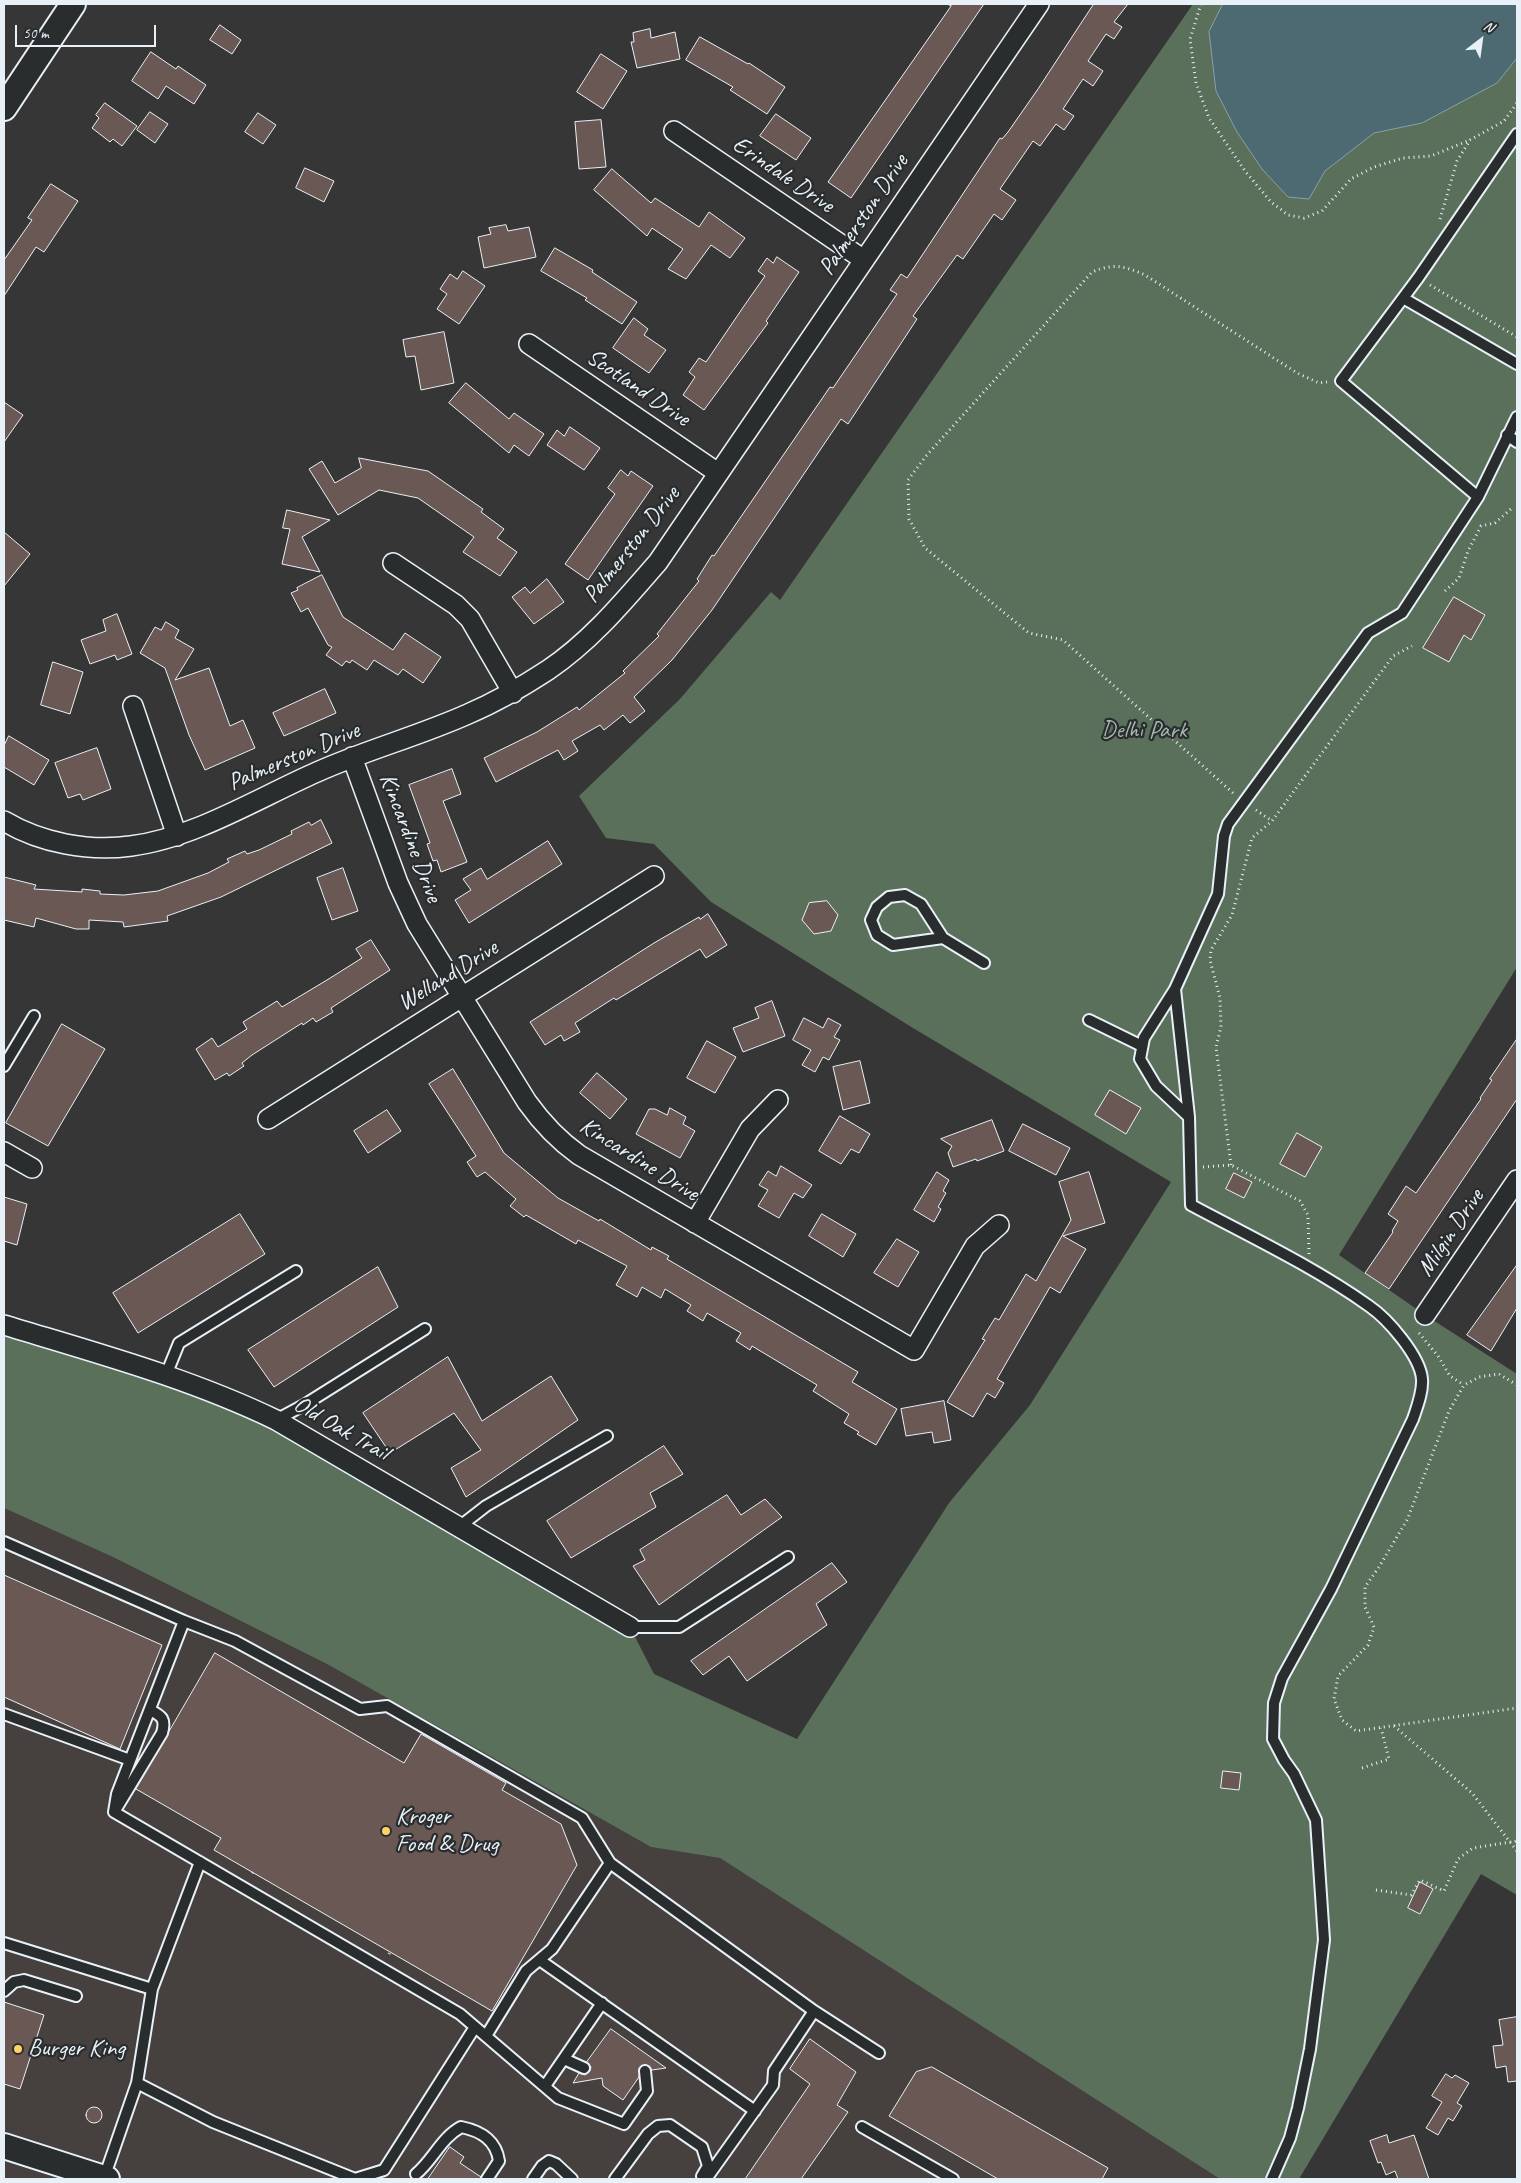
<!DOCTYPE html>
<style>
body{margin:0}
#map{position:relative;width:1521px;height:2183px;overflow:hidden;background:#373636;font-family:Caveat,sans-serif}
canvas{display:block}
.frame{position:absolute;inset:0;border:5px solid #e8f1f8;pointer-events:none}
.north{position:absolute;left:1456px;top:15px;width:50px;height:50px;-webkit-text-stroke:4px #2a2d2e;paint-order:stroke;rotate:30deg;font-size:14px;font-weight:700;line-height:20px;text-align:center;color:#e8f1f8}
.north::after{content:'';display:block;margin:auto;width:18px;height:22px;background:#e8f1f8;clip-path:polygon(50% 0,100% 100%,50% 72%,0 100%)}
.scale{position:absolute;left:15px;top:25px;width:141px;height:22px;box-sizing:border-box;border:2px solid #e8f1f8;border-top:0;padding-left:6px;font-size:15px;line-height:18px;white-space:nowrap;color:#e8f1f8;-webkit-text-stroke:4px #2a2d2e;paint-order:stroke}
</style>
<div id="map">
<canvas width="1521" height="2183"></canvas>
<div class="frame"></div>
<div class="north">N</div>
<div class="scale">50 m</div>
</div>
<script>
const ctx = document.querySelector('canvas').getContext('2d');
ctx.lineJoin = 'round';
function fill(path, color) {
  ctx.fillStyle = color;
  ctx.fill(path, 'evenodd');
}
function trace(path, color, width, dash) {
  ctx.strokeStyle = color;
  ctx.lineWidth = width;
  ctx.lineCap = dash ? 'butt' : 'round';
  ctx.setLineDash(dash || []);
  ctx.stroke(path);
}
function write(font, color, halo, rows, align = 'center') {
  ctx.font = font + ' Caveat,sans-serif';
  ctx.lineWidth = 4.5;
  ctx.setLineDash([]);
  ctx.textBaseline = 'middle';
  ctx.strokeStyle = halo;
  ctx.fillStyle = color;
  for (const [text, x, y, turn = 0] of rows) {
    ctx.save();
    ctx.translate(x, y);
    ctx.rotate((+turn || 0) * Math.PI / 180);
    ctx.textAlign = isNaN(turn) ? turn : align;
    if (halo) ctx.strokeText(text, 0, 0);
    ctx.fillText(text, 0, 0);
    ctx.restore();
  }
}
const built = new Path2D(`
 M4,1508L113,1557L327,1664L651,1847L720,1858L1220,2179H4Z`);
const green = new Path2D(`
 M1193,4H1517V967L1339,1255L1425,1315L1517,1374V1895L1481,1874L1299,2179H1220L720,1858L651,1847L327,1664L113,1557L4,1508V1325L229,1397L630,1627L654,1674L797,1739L949,1503L1030,1405L1171,1182L913,1028L711,902L654,844L606,838L579,796L680,699L771,592L780,600Z`);
const water = new Path2D(`
 M1223,4H1517V58L1497,83L1422,123L1374,133L1325,171L1309,199L1288,197L1262,169L1237,132L1216,91L1209,32Z`);
const building = new Path2D(`
 M947,4H984L851,198L828,182L947,12L951,6Z
 M1094,4H1128L1114,22L1122,27L1114,39L1106,34L1088,61L1103,71L1093,86L1083,79L1063,109L1074,116L1064,130L1056,124L1040,146L1033,141L1000,189L1016,200L1002,220L994,214L963,259L957,255L913,316L917,319L848,424L841,419L712,610L672,660L634,697L645,711L630,723L623,715L604,730L600,725L572,741L578,751L564,760L558,750L496,782L484,758L537,732L577,707L579,710L625,673L623,671L659,636L657,634L699,581L697,579L712,555L714,556L830,387L833,388L897,294L890,290L901,274L907,278L1000,138L1002,139L1008,132L1038,89Z
 M220,25L241,40L232,54L210,40Z
 M650,29L651,38L675,32L680,59L637,68L631,42H634L633,33Z
 M700,37L748,64L749,63L785,87L767,114L730,90L733,87L686,60Z
 M151,52L176,69L178,66L206,85L194,104L166,86L158,99L132,81Z
 M601,54L627,71L603,109L577,92Z
 M105,103L137,126L122,146L113,139L110,142L92,128L99,118L96,115Z
 M150,112L168,124L155,143L137,130Z
 M258,113L276,125L263,144L245,132Z
 M776,114L811,138L796,160L760,136Z
 M601,120L606,167L579,169L575,122Z
 M305,168L334,181L324,202L296,188Z
 M612,169L651,203L655,198L699,227L709,212L745,238L730,258L711,245L686,279L668,269L683,249L652,228L647,236L594,190Z
 M51,184L78,201L44,252L36,247L4,296V260L32,220L28,218Z
 M506,225L508,231L529,227L536,257L484,268L478,237L491,234L489,228Z
 M555,248L593,270L592,272L637,302L622,324L585,300L587,298L541,271Z
 M777,257L799,272L766,321L768,323L704,410L683,395L695,377L689,372L699,358L706,362L744,306L765,276L758,271L767,258L773,263Z
 M463,271L485,286L459,324L437,309L447,294L440,289L450,274L457,279Z
 M634,318L648,329L644,335L666,350L649,373L613,348Z
 M444,332L454,383L421,390L415,356L406,357L403,340Z
 M466,383L509,419L514,413L544,434L529,456L514,445L509,453L449,403Z
 M4,402L23,415L4,442Z
 M570,427L600,448L584,470L547,445L557,430L564,436Z
 M359,458L428,471L483,509L481,512L504,529L497,538L517,552L500,576L463,552L474,537L418,498L379,490L338,515L309,469L322,461L335,483L361,468Z
 M621,470L628,476L631,471L653,486L588,580L565,564L615,494L608,488Z
 M287,510L330,520L302,537L320,572L282,564L290,529L283,528Z
 M4,532L30,554L4,586Z
 M322,575L343,617L393,650L405,633L441,657L423,683L403,669L398,675L374,660L367,670L352,660L350,663L346,661L342,666L326,655L332,647L328,645L308,608L301,612L291,593L298,590L297,588Z
 M547,579L564,602L534,624L512,597L525,587L530,593Z
 M1454,597L1485,615L1471,640L1464,635L1449,662L1423,648Z
 M117,614L132,654L117,660L115,655L90,664L81,640L106,631L103,620Z
 M166,622L179,630L175,638L194,649L175,680L209,668L230,726L243,720L255,748L205,770L189,735L165,668L140,653L155,627L161,630Z
 M53,662L83,672L70,714L41,705Z
 M325,689L336,713L284,736L273,713Z
 M9,736L49,760L34,785L4,767V746Z
 M97,748L111,789L83,800L80,794L68,798L55,763Z
 M452,769L461,794L443,801L467,862L441,872L437,860L433,861L427,844L430,843L409,785Z
 M321,820L332,843L221,897L167,916L168,921L124,927L123,922L89,920V929H76L36,918L34,927L4,920V877L36,885L34,889L82,892V889L100,891V894L124,895L158,891L208,873L229,862L227,859L245,851L247,854L259,850L292,834L291,831L309,822L311,825Z
 M548,841L562,864L469,923L455,900L471,890L463,879L481,868L487,879Z
 M343,868L358,911L332,920L317,878Z
 M827,901L838,915L831,931L814,934L802,920L809,903Z
 M708,914L727,945L706,958L700,949L616,1000L614,998L575,1023L580,1032L564,1041L561,1035L545,1045L530,1022L654,943L699,917L700,919Z
 M371,940L390,970L331,1008L333,1012L316,1022L313,1018L303,1025L302,1023L252,1055L242,1063L244,1066L229,1076L227,1073L215,1080L196,1049L212,1038L218,1047L247,1029L243,1022L277,1001L282,1007L327,980L362,958L356,949Z
 M772,1001L785,1036L743,1052L733,1028L759,1018L755,1008Z
 M804,1018L823,1028L828,1018L841,1025L834,1037L840,1040L829,1060L823,1057L815,1072L802,1065L811,1050L793,1040Z
 M62,1024L105,1049L48,1146L6,1123Z
 M1517,1039V1099L1389,1289L1365,1273L1393,1232L1392,1231L1398,1221L1388,1214L1406,1186L1416,1193L1481,1099L1480,1098L1492,1080L1490,1079Z
 M707,1041L736,1057L715,1093L687,1078Z
 M860,1061L870,1103L843,1110L833,1067Z
 M453,1069L504,1153L558,1198L599,1221L600,1219L651,1250L652,1247L669,1256L667,1259L858,1372L852,1382L897,1409L876,1445L857,1434L859,1432L844,1423L849,1414L813,1391L817,1385L752,1346L750,1350L736,1341L741,1333L707,1313L703,1321L687,1311L691,1305L665,1289L661,1298L642,1287L637,1297L616,1285L627,1266L578,1240L576,1244L526,1215L524,1217L510,1206L516,1199L485,1172L477,1177L467,1162L476,1156L429,1084Z
 M597,1073L627,1099L610,1119L580,1093Z
 M1110,1090L1141,1108L1126,1134L1095,1115Z
 M670,1108L686,1117L683,1124L695,1131L680,1158L636,1134L649,1109H655L667,1115Z
 M387,1110L401,1131L368,1153L354,1131Z
 M840,1116L870,1134L859,1153L851,1149L841,1164L819,1151Z
 M992,1120L1004,1151L977,1161L976,1159L953,1167L948,1153L952,1146L941,1139Z
 M1023,1124L1070,1148L1056,1175L1009,1151Z
 M1297,1133L1322,1147L1305,1177L1280,1164Z
 M781,1166L812,1185L803,1198L794,1193L779,1218L758,1206L768,1190L759,1185L768,1171L776,1176Z
 M937,1172L949,1180L943,1191L946,1193L938,1207L941,1209L934,1222L914,1210Z
 M1089,1172L1105,1223L1063,1236L1086,1249L1060,1293L1050,1287L997,1379L1004,1383L995,1398L987,1393L973,1417L947,1402L985,1340L982,1339L995,1318L999,1320L1026,1274L1036,1281L1071,1220L1059,1182Z
 M1234,1173L1252,1182L1244,1198L1226,1189Z
 M4,1197L27,1204L17,1245L4,1241Z
 M240,1214L265,1254L138,1333L113,1293Z
 M822,1214L856,1234L843,1257L809,1236Z
 M897,1239L919,1252L898,1287L874,1273Z
 M1517,1265V1308L1491,1351L1467,1335Z
 M378,1267L398,1307L274,1387L248,1350Z
 M448,1357L482,1421L551,1376L578,1420L466,1497L451,1468L481,1450L454,1413L390,1453L363,1413Z
 M944,1401L951,1440L934,1443L932,1432L906,1436L901,1409Z
 M664,1446L683,1474L650,1493L656,1507L571,1558L547,1521Z
 M727,1495L741,1515L765,1499L782,1517L659,1605L633,1566L645,1560L640,1550Z
 M832,1563L847,1582L816,1604L827,1625L747,1681L729,1656L703,1675L691,1661Z
 M4,1575L162,1645L120,1749L4,1697Z
 M215,1653L404,1763L421,1734L506,1783L502,1790L561,1824L577,1865L492,2011L214,1850L221,1838L136,1789Z
 M1223,1771L1241,1773L1239,1790L1221,1788Z
 M1420,1882L1433,1889L1420,1914L1408,1908Z
 M4,2002L44,2015L20,2089L4,2084Z
 M1517,2017V2081L1508,2082L1506,2066L1496,2068L1493,2046L1503,2045L1499,2020Z
 M611,2029L666,2068L652,2070L647,2065L641,2066L639,2077L623,2100L603,2086L602,2078L573,2083L579,2073L585,2075L590,2071L591,2067L587,2062Z
 M810,2039L856,2072L837,2105L848,2112L801,2179H745L810,2084L790,2069Z
 M932,2067L1108,2168L1102,2179H998L889,2116L916,2072Z
 M1446,2074L1452,2078L1455,2075L1469,2083L1457,2103L1462,2106L1453,2121L1448,2118L1438,2135L1426,2128L1442,2102L1432,2096Z
 M86 2115a8 8 0 1 1 16 0a8 8 0 1 1-16 0Z
 M1387,2135L1389,2143L1414,2135L1429,2179H1398L1395,2171L1386,2175L1381,2162L1378,2163L1370,2141Z
 M450,2147L464,2157L460,2163L481,2177L480,2179H428Z`);
const path = new Path2D(`
 M1201,4L1190,39L1196,83L1209,118L1245,171L1271,202L1288,215L1304,218L1322,211L1351,179L1374,167L1403,158L1431,156L1470,140
 M1440,219L1457,161L1470,140L1504,121L1517,103
 M1430,285L1517,337
 M1445,591L1459,578L1468,551L1481,526L1495,523L1512,508
 M1233,793L1063,640L1029,633L925,548L909,519L908,480L926,456L1092,272C1114,263 1124,266 1145,275L1297,373L1319,383L1327,382
 M1256,810L1272,821
 M1231,1165L1216,1047L1221,1027L1220,998L1210,960L1211,950L1232,915L1252,838L1272,821L1393,656L1412,646
 M1203,1167L1231,1165L1300,1201L1308,1215L1309,1254
 M1419,1333L1438,1356L1450,1376L1464,1385
 M1517,1385L1499,1374L1479,1377L1464,1385L1449,1411L1407,1520L1379,1567L1365,1587V1607L1374,1627L1368,1645L1338,1676L1334,1699L1342,1720L1356,1731L1517,1708
 M1394,1726L1472,1793L1517,1851
 M1362,1768L1389,1759L1381,1728
 M252,1873L253,1872
 M1376,1890L1411,1895L1420,1880L1444,1891L1458,1859L1473,1848L1517,1841
 M389,1954L390,1952`);
const service = new Path2D(`
 M1403,298L1517,364
 M1507,435L1517,442
 M1478,497L1341,381L1418,278L1517,134
 M943,938L893,945L877,935L871,920L877,907L889,897L905,895L921,904L943,938L984,963
 M1175,989L1144,1038L1140,1059L1156,1086L1189,1117
 M1089,1020L1142,1046
 M4,1066L34,1016
 M166,1375L179,1343L296,1271
 M276,1420L304,1405L425,1329
 M459,1527L486,1506L607,1436
 M4,1542L184,1621L235,1641L360,1709L387,1706L582,1818L610,1863L814,2011L879,2053
 M630,1627H679L788,1557
 M4,1714L130,1760
 M116,1809L162,1733C166,1719 162,1716 150,1710
 M114,1812L460,2014L558,2098L624,2124L647,2091L645,2071
 M114,1812L117,1794L184,1621
 M4,1943L152,1989
 M541,1961L755,2111
 M4,1991L14,1982L24,1980L76,1996
 M486,2036L526,1971L552,1949L610,1863
 M564,2059L584,2068
 M137,2083L213,2122L355,2179L384,2170L475,2027
 M545,2086L602,2003
 M862,2127L953,2179
 M416,2174C433,2160 441,2138 461,2127C481,2131 496,2140 499,2161L487,2179
 M104,2178L137,2083L152,1989L200,1862
 M533,2179L542,2166L549,2161L556,2164L572,2179
 M615,2179L648,2134L658,2126L670,2125L702,2147L708,2166L702,2176
 M706,2179L773,2085L774,2071L814,2011
 M1272,2179L1290,2138L1298,2108L1310,2049L1324,1940L1316,1820L1294,1774L1284,1760L1273,1739L1274,1703L1282,1678L1331,1589L1413,1419C1417,1407 1423,1392 1422,1379C1420,1356 1388,1319 1369,1306C1314,1267 1251,1237 1191,1205L1189,1117L1175,989L1218,894L1224,836L1228,824L1368,633L1402,613L1478,497L1517,417`);
const minor = new Path2D(`
 M674,131L864,260
 M529,344L718,473
 M393,563L456,605L470,619L513,693
 M133,706L177,836
 M352,757L398,883L417,924L527,1102C542,1123 558,1140 579,1155L914,1350L975,1246L999,1225
 M4,821C41,843 89,852 131,846C194,838 258,798 317,772C366,750 419,736 468,714C496,702 522,687 548,670C591,641 624,601 658,562L1039,4
 M268,1119L654,876
 M4,1152L32,1168
 M695,1223L750,1129L778,1100
 M1425,1315L1517,1180
 M4,1325C96,1353 189,1378 276,1420L630,1627`);
const tertiary = new Path2D(`
 M4,108L73,4
 M4,2146L107,2179`);
const markers = [
 [386,1831,5,"#ffd166"],
 [18,2049,5,"#ffd166"]
];
const streetNames = [
 ["Erindale Drive",783,175,34],
 ["Palmerston Drive",864,215,-56],
 ["Scotland Drive",638,388,34],
 ["Palmerston Drive",632,545,-52],
 ["Palmerston Drive",294,757,-23],
 ["Kincardine Drive",410,838,69],
 ["Welland Drive",448,976,-32],
 ["Kincardine Drive",639,1160,32],
 ["Milgin Drive",1451,1233,-56],
 ["Old Oak Trail",341,1429,30]
];
const parkNames = [
 ["Delhi Park",1144,731]
];
const poiNames = [
 ["Kroger",396,1817],
 ["Food & Drug",396,1845],
 ["Burger King",28,2049]
];
fill(built, '#46403f');
fill(green, '#5a705b');
fill(water, '#4d6971');
trace(water, '#8b9fa7', 1);
fill(building, '#6a5854');
trace(building, '#e8f1f8', 1);
trace(service, '#e8f1f8', 14);
trace(minor, '#e8f1f8', 22);
trace(tertiary, '#e8f1f8', 28);
trace(path, '#e8f1f8', 3, [1, 4]);
trace(service, '#2a2d2e', 10);
trace(minor, '#2a2d2e', 19);
trace(tertiary, '#2a2d2e', 24);
for (const [x, y, r, color] of markers) {
  const dot = new Path2D();
  dot.arc(x, y, r, 0, 2 * Math.PI);
  ctx.fillStyle = color;
  ctx.fill(dot);
  trace(dot, '#2a2d2e', 2);
}
write('24px', '#e8f1f8', '#2a2d2e', streetNames);
write('24px', '#a8b7b1', '#2a2d2e', parkNames);
write('24px', '#e8f1f8', '#2a2d2e', poiNames, 'left');
</script>
